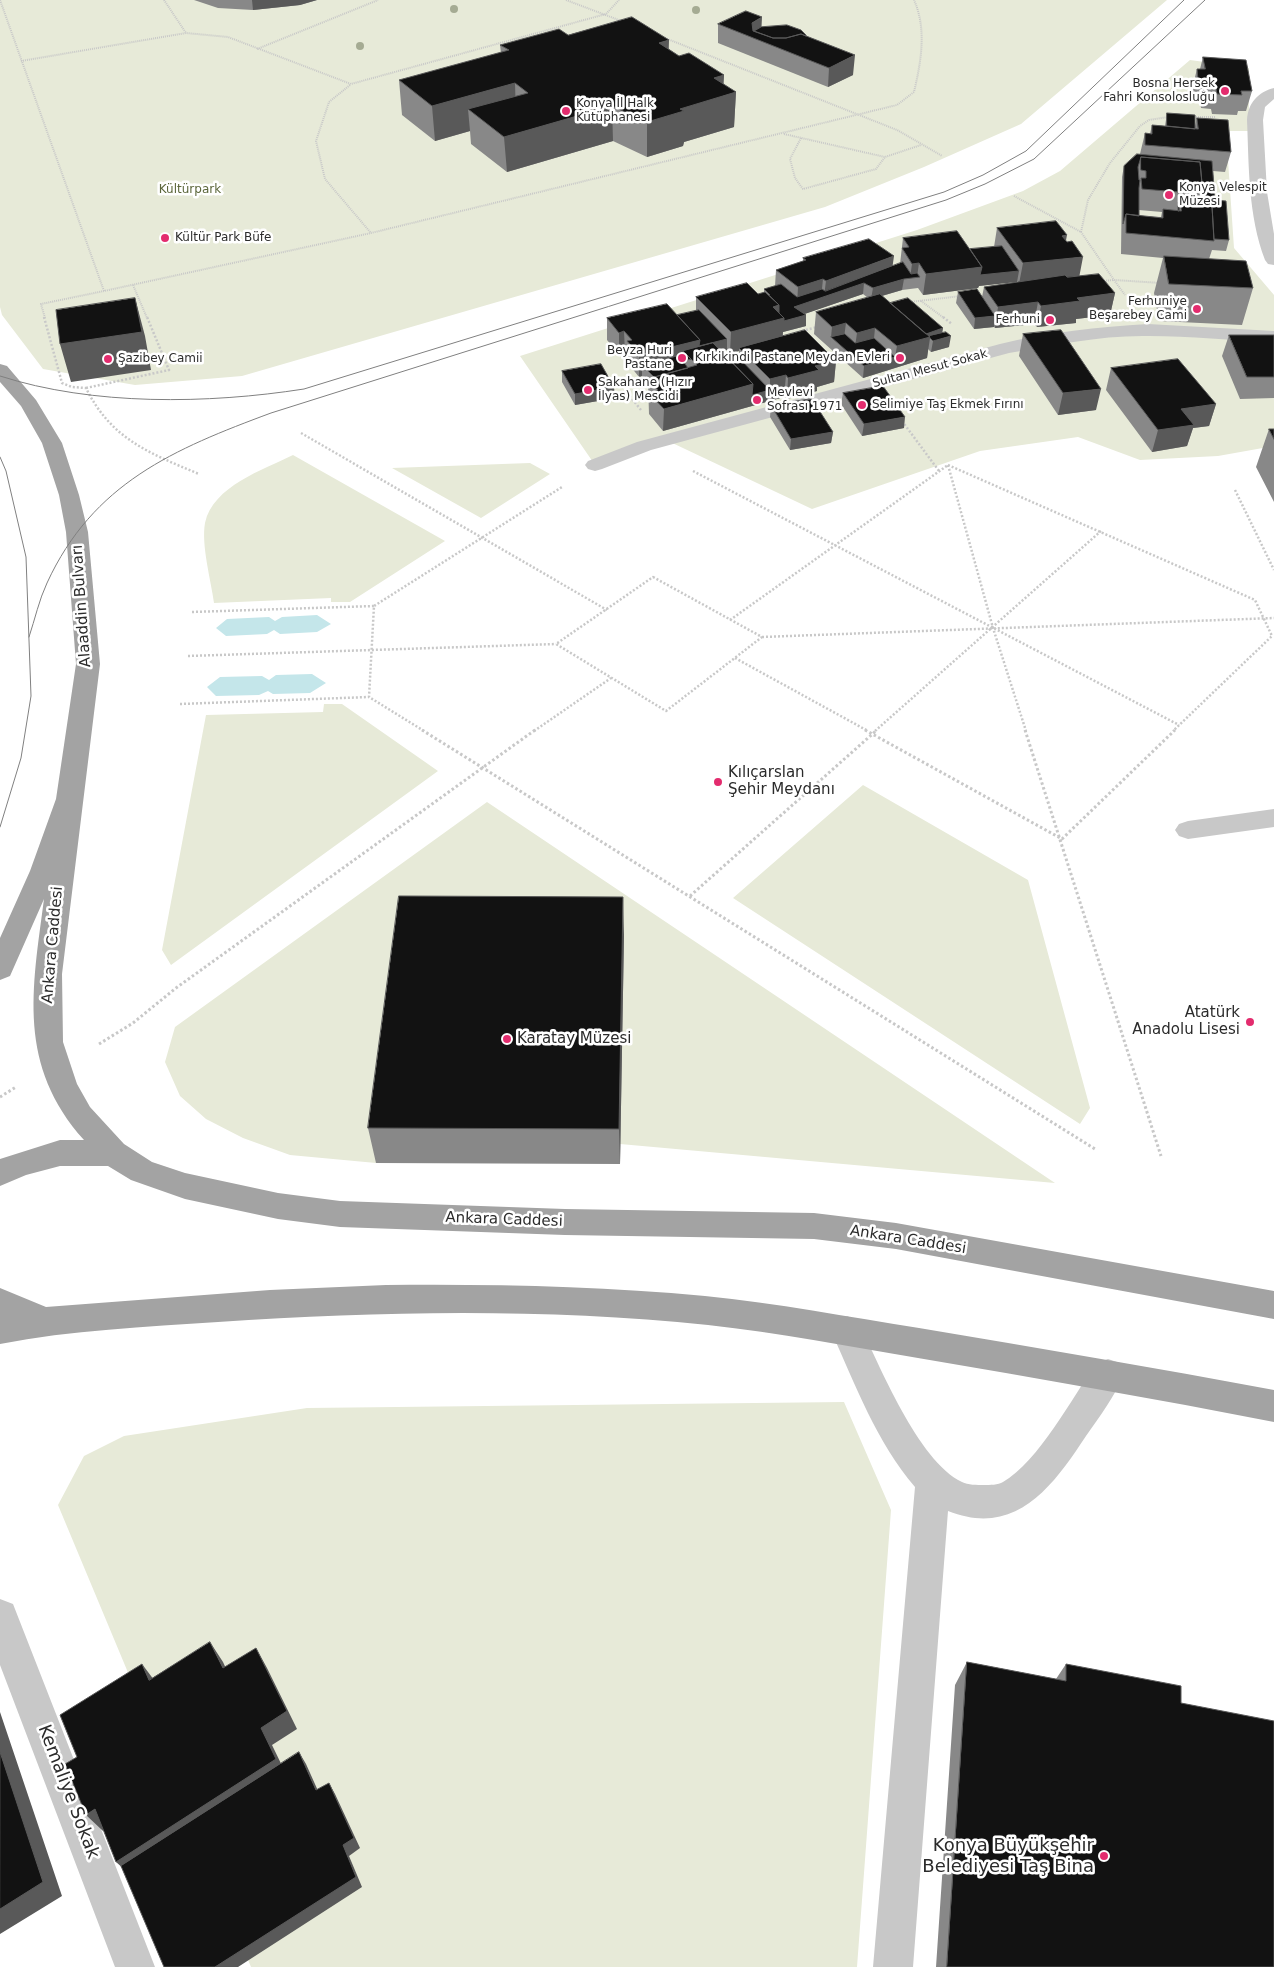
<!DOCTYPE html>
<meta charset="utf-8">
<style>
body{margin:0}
canvas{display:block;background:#fff}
</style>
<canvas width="1274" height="1967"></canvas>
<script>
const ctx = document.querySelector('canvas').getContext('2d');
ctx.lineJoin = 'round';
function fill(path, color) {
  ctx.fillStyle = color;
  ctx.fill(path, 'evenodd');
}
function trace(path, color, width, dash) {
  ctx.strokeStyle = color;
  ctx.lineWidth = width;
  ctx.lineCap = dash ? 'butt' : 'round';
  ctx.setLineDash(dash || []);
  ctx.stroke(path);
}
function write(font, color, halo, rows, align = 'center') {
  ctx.font = font + ' "DejaVu Sans",sans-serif';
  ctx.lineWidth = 5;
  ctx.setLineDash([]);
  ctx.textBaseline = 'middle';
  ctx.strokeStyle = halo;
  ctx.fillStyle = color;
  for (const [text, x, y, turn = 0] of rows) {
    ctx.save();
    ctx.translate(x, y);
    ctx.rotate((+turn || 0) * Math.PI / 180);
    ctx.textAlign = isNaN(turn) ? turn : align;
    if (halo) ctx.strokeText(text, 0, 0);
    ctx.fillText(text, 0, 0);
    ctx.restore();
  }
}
const green = new Path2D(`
 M0,0H1167L1021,124L924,167L825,207L242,376L135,385L43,369L2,315L0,307Z
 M1190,60L1249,68V131H1226L1234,248L1274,295V446L1218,456L1140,460L1078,437L980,451L812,509L666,440L595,465L520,356L917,230L1023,191L1060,171Z
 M293,455L445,541L350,602H331V598L214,603C211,580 201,545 205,523C213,486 263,470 293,455Z
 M530,463L550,474L481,518L392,468Z
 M324,704H342L438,771L171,965L162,950L206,715L323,712Z
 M863,785L1028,880L1090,1108L1080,1124L733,898Z
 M487,802L1055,1183L620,1144L376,1163L290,1155L243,1138L206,1119L180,1096L165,1062L175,1027Z
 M844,1402L891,1510L857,1967H251L58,1505L84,1456L124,1436L307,1408Z`);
const water = new Path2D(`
 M317,615L331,624L317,632L280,634L274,630L267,634L226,636L216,628L227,619L269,617L275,621L282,617Z
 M312,674L326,683L310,693L273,694L268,691L259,695L216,696L207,687L220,677L262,676L269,680L276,675Z`);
const pathFar2 = new Path2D(`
 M0,0L104,291L371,233L897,105L914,92C921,62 927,29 914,0
 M164,0L186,33
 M566,0L624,22
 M665,38L897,130L942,156
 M257,49L378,0
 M21,61L186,33L228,37L351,84L606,14L619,0
 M350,85L329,102L316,141L325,179L371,233
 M1192,117H1216
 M784,134L885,157L921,145
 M801,138L790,159L795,178L803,189L876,169L885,157
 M1014,196L1081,232L1114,280L1161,283
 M1081,232L1088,200L1110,163L1140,126L1149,120L1168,117
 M1102,281L1114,280L1125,295
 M133,285L147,318
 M921,301L944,318
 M910,302L961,296
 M45,318L41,304L104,291`);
const pathFar1 = new Path2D(`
 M44,317L62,383L72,387L86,388C111,439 149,453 199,474
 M943,317L952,324
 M802,331L817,327
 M726,359L742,355
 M86,388L169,370L147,317
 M641,410L621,385L649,378
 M902,421L939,471
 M301,433L607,610
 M948,465L993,628L1026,731
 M948,465L1255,600L1272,636L1173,731
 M693,471L1179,725
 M1235,490L1274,570
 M653,577L762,637L666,711L556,644Z
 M192,612L374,606
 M730,620L948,465
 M762,637L1274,618
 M188,656L556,644
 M735,658L868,731
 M180,704L369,697
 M424,731L369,697L374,606L562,487
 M534,731L611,678
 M875,731L1101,531`);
const path = new Path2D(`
 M422,730L1095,1149
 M865,730L1062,839L1175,730
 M1025,730L1161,1156
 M690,896L877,730
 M99,1044L133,1023L176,988L535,730
 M0,1097L16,1087`);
const minor = new Path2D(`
 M1274,88V99L1265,107L1263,120L1267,192L1274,234V265L1268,264L1265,260C1248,215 1249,167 1247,120C1248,103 1258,92 1274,88Z
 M1148,324L1274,331V343C1232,340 1190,336 1149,336C1102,335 1055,345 1009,353L651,450L602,469L595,471L588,469L585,465L588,461L637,442L1000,344C1049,332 1098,327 1148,324Z
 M1274,809V827L1188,839L1179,836L1175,830L1179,824L1188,821Z
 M847,1316L858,1321C879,1364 918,1461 962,1482C968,1485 977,1485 984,1485C990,1485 998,1485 1003,1482C1038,1462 1073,1397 1096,1363L1108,1359L1120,1363L1124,1374C1115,1396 1100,1416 1086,1436C1053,1486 1016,1538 948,1511L913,1967H873L915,1487C877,1443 855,1384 831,1331L836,1321Z
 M0,1599L13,1604L155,1967H115L0,1665Z`);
const major = new Path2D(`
 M0,364L7,366L36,400L62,443L79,495L88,532L100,664L62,974L63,1042L77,1084L90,1107L124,1144L152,1162L185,1173L278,1193L340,1201L565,1209L814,1213L896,1223L1274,1291V1319L896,1249L814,1239L565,1235L340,1227L278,1219L185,1199L131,1180L108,1166H60L26,1175L0,1186V1159L60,1140H84C17,1065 32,990 44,899L10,976L0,980V938L30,871L56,799L76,664L66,532L59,495L42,443L21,406L0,382Z
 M386,1285C493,1284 599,1286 705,1296C777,1303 848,1317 919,1328C1038,1348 1156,1368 1274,1390V1422C1156,1399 1037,1378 918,1358C848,1346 779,1333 708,1325C545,1308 381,1311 218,1322C145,1327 72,1330 0,1344V1288L46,1307L270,1290Z`);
const tram = new Path2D(`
 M0,376C93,406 208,404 304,389L944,192L983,175L1026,151L1184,0
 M0,457L6,471L26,557L31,696L21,758L0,827
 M29,637C35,619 39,600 47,583C93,483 174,449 271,413L946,200L985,184L1034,159L1205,0`);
const trees = [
 [454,9],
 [696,10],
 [360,46]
];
const wall = new Path2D(`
 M194,0H317L300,5L253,10L218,8Z
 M718,24L761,27L806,36L853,75L828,87L718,43Z
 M568,35L669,49L679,56L724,75L723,84L736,92L734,127L684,142L683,146L647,157L613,141L507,172L471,144L470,131L435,141L402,115L399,80L501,53L500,45Z
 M1203,57L1252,91L1246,111H1238L1237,115L1212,114L1211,109L1201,108L1200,100L1193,99L1192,89L1197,69H1200Z
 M1167,113L1195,126L1197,118L1231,152L1225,172L1213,171L1215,200L1229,240L1226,251L1212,250L1209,259L1253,288L1242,325L1159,321L1154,293L1163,258L1121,254L1122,177L1124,166L1140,154L1145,133L1150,134L1152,125L1165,126ZM1139,210L1162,212L1161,217L1139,216Z
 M997,228L1066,240L1079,276L1115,293L1110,315L1076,319V323L1037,327L1034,324L995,328L994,327L974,329L956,303L958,292L982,297L984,287L1018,282L1017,281L979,286L978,288L923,295L918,288L902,290L882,296L890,303L943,328L942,333L949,347L931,352L928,349L927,358L863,378L814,334L816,312L868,298L863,294L804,314L806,315V326L783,332V336L836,361L834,382L817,387V391L787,399L784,397L663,431L649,414L648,382L642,376L639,377L627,362V355L625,353L619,354L607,340V318L677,315L696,311V297L758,294L764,293V289L775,286L776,270L803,261V258L893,266L900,264L903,238L970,249L994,247ZM727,350L730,353L739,351V358L730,360L722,352Z
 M1023,334L1096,410L1058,415L1019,356Z
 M1229,335H1274V398L1240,399L1222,356Z
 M1111,368L1216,404L1209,426L1193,428L1187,446L1152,452L1106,390Z
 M562,371L615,398L575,405L562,382Z
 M843,393L904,428L862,436L841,404Z
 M771,405L833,432L831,443L790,450L770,417Z
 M1269,429H1274V502L1256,467Z
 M624,935L620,1164L376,1163L368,1128Z
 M967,1662L1056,1679L1066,1664L1181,1703L1274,1967H936L955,1685Z`);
const shadedWall = new Path2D(`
 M252,0H317L300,5L253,10Z
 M762,17L761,37H752V23Z
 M669,40L668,74L659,43Z
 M855,55L853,75L828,87L829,68Z
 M724,75L723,96L736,92L734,127L684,142L683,146L647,157V122L714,78Z
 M515,83L516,117L468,109L470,131L435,141L432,106Z
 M612,106L613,141L507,172L504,137Z
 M1067,235L1063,256L1062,236Z
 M894,256L891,277L864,283L863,294L793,318L794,307L797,306L798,287L823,279L821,298L824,296L826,281Z
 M1083,257L1079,278L1019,284L1023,263Z
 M919,263L917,277L910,278L912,264Z
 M982,267L1019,271L1017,282L979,286L978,288L923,295L926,274Z
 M904,279L902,290L871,299L873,288Z
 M1115,293L1110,315L1076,319V323L1037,327L1041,306L1077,298Z
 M135,298L145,336L151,370L71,382L60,344Z
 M1038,302L1034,324L995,328L998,307Z
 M779,305L784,318L806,315V326L783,332L782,339L739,348V351L730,353L731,332L773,307Z
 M995,316L994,327L974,329L975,318Z
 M846,323L843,345L831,337L830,348L832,327Z
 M875,328L873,349L854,354L857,333Z
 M943,328L941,339L951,336L949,347L931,352L933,341L930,338L927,358L863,378L864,366L895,357L897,346L917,336Z
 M624,331L625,353L619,354V333Z
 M727,339V350L701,357L697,365L683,351L682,366L642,365V376L639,377V355L700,340Z
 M836,361L834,382L817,387V391L787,399L788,378L815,366Z
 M786,375L784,397L663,431L664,409L753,384L770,390V379Z
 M614,387L615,398L575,405V394Z
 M1101,389L1096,410L1058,415L1063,393Z
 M1216,404L1209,426L1193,428L1187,446L1152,452L1158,430L1181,409Z
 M905,417L904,428L862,436L864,424Z
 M833,432L831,443L790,450L791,439Z
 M623,897L624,935L620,1164L619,1129Z
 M210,1642L223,1662L235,1688L223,1668Z
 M256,1648L267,1668L297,1729L272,1745L287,1776L133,1877L116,1862L261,1728Z
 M142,1664L157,1684L149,1680Z
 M0,1712L62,1896L0,1934Z
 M299,1752L306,1764L323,1802L316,1790Z
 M329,1783L335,1794L360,1848L349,1856L362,1887L238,1967H215L343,1845Z
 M95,1809L112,1825L103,1831L86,1815Z`);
const building = new Path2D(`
 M746,11L762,17L752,23L753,31L773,38H786L801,34L855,55L829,68L718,24Z
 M632,17L669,40L659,43L679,56L689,53L724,75L714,78L736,92L680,109L684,111L647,122L612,106L504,137L468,109L528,93L515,83L432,106L399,80L509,50L500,45L559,29L568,35Z
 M787,25L801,30L806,35V36L801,34L786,38H773L754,31L761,27Z
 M1203,57L1246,60L1252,91H1241L1242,95L1217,94L1216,89L1206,88L1205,80H1198L1197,69H1205Z
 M1167,113L1195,115V129L1167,126Z
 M1197,118L1228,120L1231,152L1145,145V133L1152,134V125L1198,129Z
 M1137,154L1212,161L1215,200L1226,201L1229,240L1214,239L1212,206L1181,203L1179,211H1178V202L1201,204L1203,194L1200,162L1141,157L1138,167L1139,180H1140L1139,188V216L1126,214L1123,224L1124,166Z
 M1141,157L1200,162L1203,194L1142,189L1141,178H1146V171L1141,170Z
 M1181,203L1212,206L1214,241L1126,233V214L1163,218V209L1181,211Z
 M1056,221L1067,235L1062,236L1067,242L1072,241L1083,257L1023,263L997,228Z
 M957,231L982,267L926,274L919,263L912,264L902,248L909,247L903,238Z
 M869,239L894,256L826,281L823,279L798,287L776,270L806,260L803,258Z
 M1002,246L1019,271L980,275L982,267L970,249Z
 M1164,256L1246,261L1253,288L1169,284Z
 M903,262L911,274L917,273L920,277L904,279L873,288L864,283L794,307L806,315L784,321V318L779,313V305L769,295H770L764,289L781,284L797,297L822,289L825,291Z
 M1099,274L1115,293L1077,298L1080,301L1041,306L1038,302L998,307L984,287L1065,275L1067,277Z
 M747,283L758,294L765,292L779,305L773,307L784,318L731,332L696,297Z
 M977,289L995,316L975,318L958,292Z
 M880,294L930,337L897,346L875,328L857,333L846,323L832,327L816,312Z
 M135,298L142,332L60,344L56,310Z
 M908,298L943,328L926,334L890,303Z
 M667,304L700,340L639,355L627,341L632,340L624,331L619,333L607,318Z
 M699,310L727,339L699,346L700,340L677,315Z
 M805,330L836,361L815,366L819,370L788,378L786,375L770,379L739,348Z
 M1061,330L1101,389L1063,393L1023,334Z
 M946,332L951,336L933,341L930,338L929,336Z
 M845,334L855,343L874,338L895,357L864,366L831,337Z
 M1229,335H1274V377H1247Z
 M713,343L753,384L664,409L649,393L658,390L648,379L697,365L683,351Z
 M686,354L691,359L683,361L688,368L654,377L642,365Z
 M739,358L770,390L752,395L753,384L730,360Z
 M1178,359L1216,404L1181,409L1194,425L1158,430L1111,368Z
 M601,364L614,387L575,394L562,371Z
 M883,386L905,417L864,424L843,393Z
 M812,399L833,432L791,439L771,405Z
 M1269,429H1274V439Z
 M399,896L623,897L619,1129L368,1128Z
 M210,1642L223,1668L256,1648L287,1711L261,1728L276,1759L116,1862L95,1809L86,1815L65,1764L77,1757L60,1715L142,1664L149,1680Z
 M967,1662L1066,1681V1664L1181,1686V1703L1274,1721V1967H947Z
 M0,1752L43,1882L0,1909Z
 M299,1752L316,1790L329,1783L354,1838L343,1845L356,1877L215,1967H164L121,1866Z`);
const markers = [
 [1225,91,5,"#e32c6e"],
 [566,111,5,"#e32c6e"],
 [1169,195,5,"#e32c6e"],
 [165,238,5,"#e32c6e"],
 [1197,309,5,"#e32c6e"],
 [1050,320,5,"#e32c6e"],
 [682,358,5,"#e32c6e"],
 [900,358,5,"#e32c6e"],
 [108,359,5,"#e32c6e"],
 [588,390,5,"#e32c6e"],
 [757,400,5,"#e32c6e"],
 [862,405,5,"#e32c6e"],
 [718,782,5,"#e32c6e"],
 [1250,1022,5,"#e32c6e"],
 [507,1039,5,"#e32c6e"],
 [1104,1856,5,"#e32c6e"]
];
const farPoinames = [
 ["Bosna Hersek",1215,84,"right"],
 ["Fahri Konsolosluğu",1215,98,"right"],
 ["Konya İl Halk",576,104],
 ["Kütüphanesi",576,118],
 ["Konya Velespit",1179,188],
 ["Müzesi",1179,202],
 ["Kültür Park Büfe",175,238],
 ["Ferhuniye",1187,302,"right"],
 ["Beşarebey Cami",1187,316,"right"],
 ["Ferhuni",1040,320,"right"],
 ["Beyza Huri",672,351,"right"],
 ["Pastane",672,365,"right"],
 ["Kırkikindi Pastane Meydan Evleri",890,358,"right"],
 ["Şazibey Camii",118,359],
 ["Sakahane (Hızır",598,383],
 ["İlyas) Mescidi",598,397],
 ["Mevlevi",767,393],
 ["Sofrası 1971",767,407],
 ["Selimiye Taş Ekmek Fırını",872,405]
];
const farParknames = [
 ["Kültürpark",190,190]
];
const farStreetnames = [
 ["Sultan Mesut Sokak",930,369,-15]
];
const streetNames = [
 ["Alaaddin Bulvarı",82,606,-94],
 ["Ankara Caddesi",53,945,-85],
 ["Ankara Caddesi",504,1220,2],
 ["Ankara Caddesi",908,1240,9]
];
const poiNames = [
 ["Kılıçarslan",728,773],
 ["Şehir Meydanı",728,790],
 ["Atatürk",1240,1013,"right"],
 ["Anadolu Lisesi",1240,1030,"right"],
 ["Karatay Müzesi",517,1039]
];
const nearStreetnames = [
 ["Kemaliye Sokak",68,1792,69]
];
const nearPoinames = [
 ["Konya Büyükşehir",1094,1846],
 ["Belediyesi Taş Bina",1094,1867]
];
fill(green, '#e7ead8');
fill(water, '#c4e6ea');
trace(pathFar2, '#c8c8c8', 2, [1, 1]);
trace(pathFar1, '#c8c8c8', 2.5, [2, 2]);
trace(path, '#c8c8c8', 3, [2.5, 2.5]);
fill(minor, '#c8c8c8');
fill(major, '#a3a3a3');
trace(tram, '#808080', 1);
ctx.fillStyle = '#a5ab93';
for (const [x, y] of trees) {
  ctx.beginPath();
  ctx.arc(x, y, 4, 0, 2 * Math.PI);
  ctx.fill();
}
fill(wall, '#888');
fill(shadedWall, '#595959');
fill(building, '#121212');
trace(building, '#595959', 1);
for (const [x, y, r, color] of markers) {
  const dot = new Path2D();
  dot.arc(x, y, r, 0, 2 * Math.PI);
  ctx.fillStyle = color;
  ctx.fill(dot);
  trace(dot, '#fff', 2);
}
write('12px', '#2b2b2b', '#fff', farPoinames, 'left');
write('12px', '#5b663a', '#fff', farParknames);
write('12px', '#2b2b2b', '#fff', farStreetnames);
write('15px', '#2b2b2b', '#fff', streetNames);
write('15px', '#2b2b2b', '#fff', poiNames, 'left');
write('18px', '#2b2b2b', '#fff', nearStreetnames);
write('18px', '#2b2b2b', '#fff', nearPoinames, 'right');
</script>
